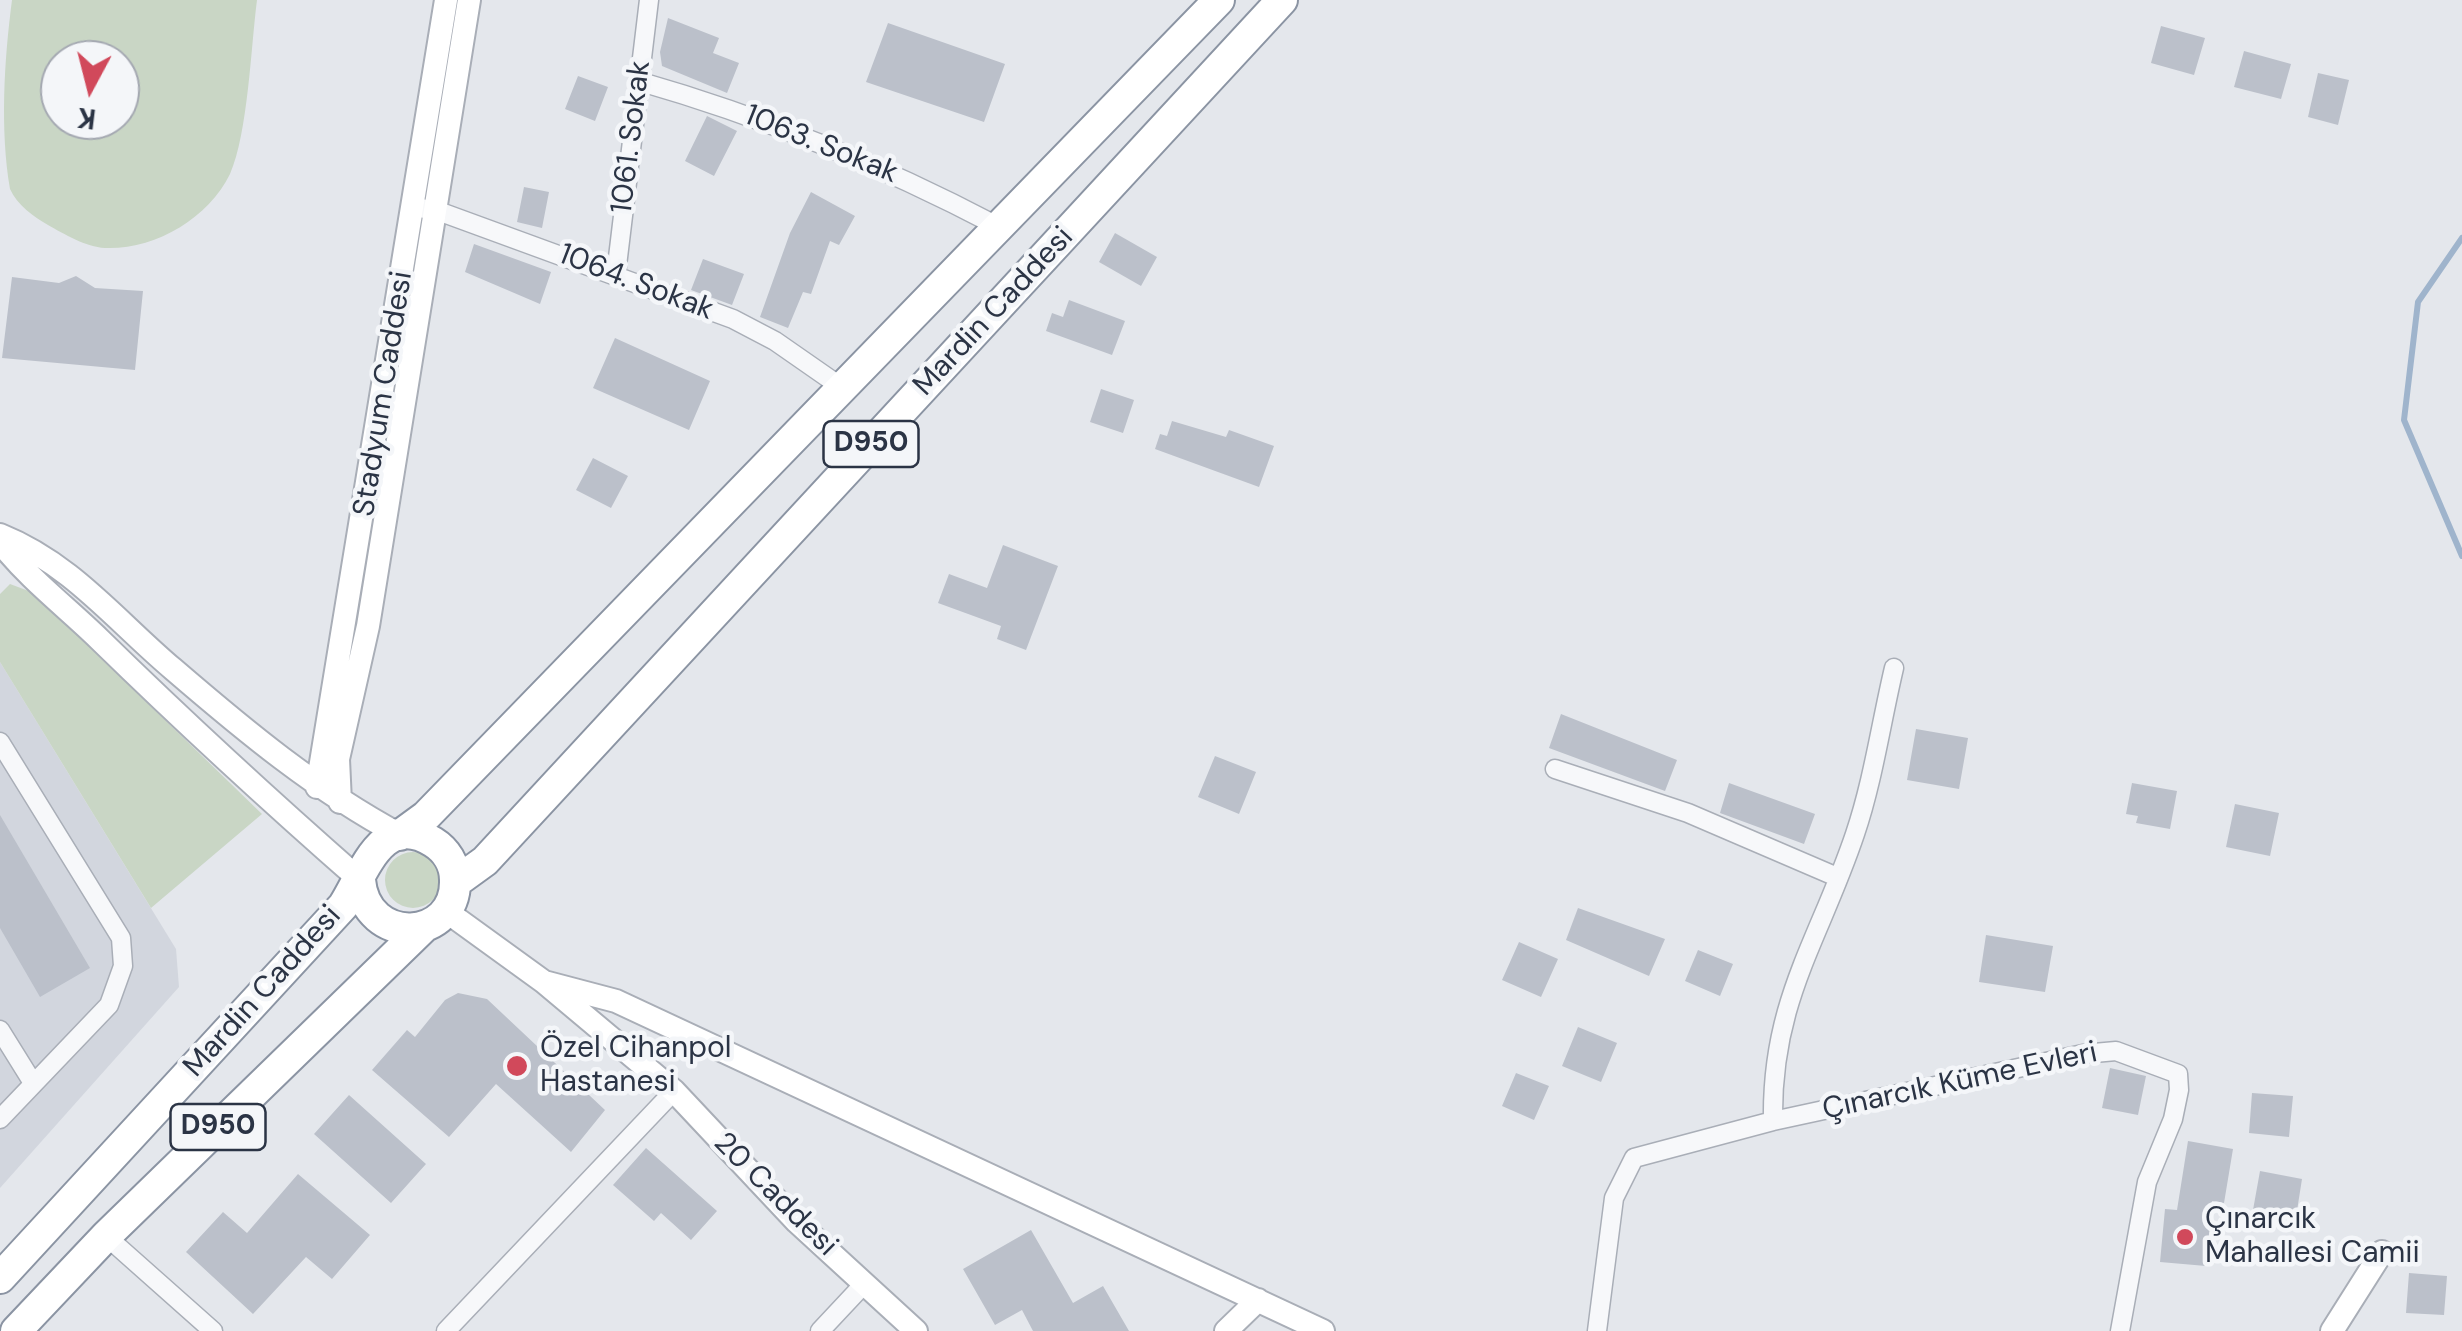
<!DOCTYPE html>
<meta charset="utf-8">
<style>
body{margin:0}
#map{position:relative;width:2462px;height:1331px;overflow:hidden;background:#e4e7ec;font-family:"DM Sans",sans-serif}
canvas{display:block}
.north{position:absolute;left:40px;top:40px;width:100px;height:100px;box-sizing:border-box;background:#f4f6f9;border:2px solid #a4a8b1;border-radius:50%;rotate:187deg;font-size:28px;font-weight:700;line-height:40px;text-align:center;color:#2b3445}
.north::after{content:'';display:block;margin:auto;width:35px;height:45px;background:#d1495b;clip-path:polygon(50% 0,100% 100%,50% 72%,0 100%)}
</style>
<div id="map">
<canvas width="2462" height="1331"></canvas>
<div class="north">K</div>
</div>
<script>
const ctx = document.querySelector('canvas').getContext('2d');
ctx.lineJoin = 'round';
function fill(path, color) {
  ctx.fillStyle = color;
  ctx.fill(path, 'evenodd');
}
function trace(path, color, width, dash) {
  ctx.strokeStyle = color;
  ctx.lineWidth = width;
  ctx.lineCap = dash ? 'butt' : 'round';
  ctx.setLineDash(dash || []);
  ctx.stroke(path);
}
function write(font, color, halo, rows, align = 'center') {
  ctx.font = font + ' "DM Sans",sans-serif';
  ctx.lineWidth = 9;
  ctx.setLineDash([]);
  ctx.textBaseline = 'middle';
  ctx.strokeStyle = halo;
  ctx.fillStyle = color;
  for (const [text, x, y, turn = 0] of rows) {
    ctx.save();
    ctx.translate(x, y);
    ctx.rotate((+turn || 0) * Math.PI / 180);
    ctx.textAlign = isNaN(turn) ? turn : align;
    if (halo) ctx.strokeText(text, 0, 0);
    ctx.fillText(text, 0, 0);
    ctx.restore();
  }
}
const built = new Path2D(`
 M0,662L176,949L179,987L0,1188Z`);
const green = new Path2D(`
 M12,0H257C251,46 248,133 230,174C208,219 154,250 105,248C86,247 64,234 48,225C34,217 17,205 10,189C0,130 4,61 12,0ZM60,60H120V120H60Z
 M10,584L34,593L262,814L151,908L0,662V594Z
 M385 880a28 28 0 1 1 56 0a28 28 0 1 1-56 0Z`);
const stream = new Path2D(`
 M2462,238L2418,302L2404,420L2462,556`);
const building = new Path2D(`
 M668,18L719,38L713,53L739,63L727,93L662,66L660,52Z
 M888,23L1005,64L984,122L866,82Z
 M2161,26L2205,38L2194,75L2151,63Z
 M2244,51L2291,64L2281,99L2234,87Z
 M2318,73L2349,80L2338,125L2308,117Z
 M578,76L608,87L595,121L565,109Z
 M707,116L737,131L714,176L685,161Z
 M524,187L549,192L542,228L517,222Z
 M811,192L855,216L839,245L830,241L811,294L803,292L788,328L760,317L790,233Z
 M1115,233L1157,257L1141,286L1099,262Z
 M474,244L551,272L540,304L465,272Z
 M703,259L744,274L732,305L691,290Z
 M76,276L95,288L143,291L135,370L2,358L12,277L59,283Z
 M1069,300L1125,321L1112,355L1046,331L1052,313L1063,317Z
 M615,338L710,381L689,430L593,388Z
 M1101,389L1134,400L1123,433L1090,422Z
 M1172,421L1226,437L1229,430L1274,446L1259,487L1155,449L1160,434L1167,436Z
 M593,458L628,476L611,508L576,490Z
 M1003,545L1058,566L1026,650L997,639L1001,626L938,603L949,574L987,588Z
 M1561,714L1677,760L1665,791L1549,748Z
 M1916,729L1968,738L1959,789L1907,780Z
 M1215,756L1256,772L1239,814L1198,797Z
 M1729,783L1815,814L1804,844L1720,813Z
 M2132,783L2177,791L2170,829L2136,823L2138,816L2126,814Z
 M2235,804L2279,813L2270,856L2226,847Z
 M0,815L90,968L40,997L0,928Z
 M1578,908L1665,939L1649,976L1566,940Z
 M1986,935L2053,946L2045,992L1979,982Z
 M1519,942L1558,959L1541,997L1502,980Z
 M1698,950L1733,964L1720,996L1685,981Z
 M458,993L487,999L605,1110L571,1152L496,1084L449,1137L372,1070L407,1030L415,1037L445,1000Z
 M1578,1027L1617,1043L1601,1082L1562,1066Z
 M2110,1068L2146,1076L2138,1115L2102,1108Z
 M1516,1073L1549,1086L1534,1120L1502,1106Z
 M2252,1093L2293,1096L2289,1137L2249,1133Z
 M349,1095L426,1164L391,1203L314,1134Z
 M2188,1141L2233,1149L2224,1203L2212,1201L2206,1266L2160,1262L2165,1209L2177,1210Z
 M646,1148L717,1211L691,1240L661,1213L654,1221L613,1185Z
 M2260,1171L2302,1179L2296,1217L2253,1210Z
 M298,1174L370,1235L332,1279L306,1257L253,1314L186,1252L223,1212L247,1233Z
 M1031,1230L1073,1303L1103,1286L1129,1331H1033L1022,1310L995,1325L963,1269Z
 M2409,1273L2447,1276L2444,1315L2406,1313Z`);
const street = new Path2D(`
 M638,81C764,117 881,165 997,226
 M414,207L438,211L733,319L775,341L844,389
 M616,274L649,0
 M0,742L121,938L123,966L109,1005L0,1119
 M1555,769L1688,813L1837,877
 M0,1030L33,1083
 M1773,1121C1771,1001 1819,941 1855,834C1873,781 1881,723 1894,668
 M106,1236L213,1331
 M446,1331L674,1091
 M820,1331L864,1284
 M1597,1331L1614,1198L1634,1158L1773,1121L2083,1054L2116,1051L2178,1074L2179,1090L2173,1119L2147,1182L2120,1331`);
const secondary = new Path2D(`
 M0,535C72,564 115,620 173,669C245,731 316,790 400,835
 M0,542C29,579 65,606 99,639C184,722 271,802 360,880
 M317,787L446,0
 M340,802L338,759L368,626L469,0
 M446,911L544,982L674,1091L797,1222L916,1331
 M544,982L616,1001L1323,1331
 M1226,1331L1258,1300
 M2332,1331L2382,1252`);
const highway = new Path2D(`
 M400,835L426,816L1219,0
 M456,882L485,861L1282,0
 M0,1278L343,906C364,874 381,810 433,842C446,850 455,864 455,880C457,942 366,947 360,880
 M16,1331L106,1236L424,927`);
const markers = [
 [517,1066,12,"#d1495b"],
 [2185,1237,10,"#d1495b"]
];
const shields = [
 [871,444,95],
 [218,1127,95]
];
const shieldNames = [
 ["D950",871,444],
 ["D950",218,1127]
];
const streetNames = [
 ["1061. Sokak",632,137,-83],
 ["1063. Sokak",821,145,22],
 ["1064. Sokak",636,283,21],
 ["Mardin Caddesi",994,312,-47],
 ["Stadyum Caddesi",384,394,-81],
 ["Mardin Caddesi",263,992,-48],
 ["Çınarcık Küme Evleri",1960,1082,-12],
 ["20 Caddesi",775,1195,45]
];
const poiNames = [
 ["Özel Cihanpol",540,1049],
 ["Hastanesi",540,1083],
 ["Çınarcık",2205,1220],
 ["Mahallesi Camii",2205,1254]
];
fill(built, '#d2d6de');
fill(green, '#c9d6c5');
trace(stream, '#9fb4cc', 6);
fill(building, '#bbc0ca');
trace(street, '#a9aeb7', 21);
trace(secondary, '#a9aeb7', 26);
trace(highway, '#8b94a3', 34);
trace(street, '#f7f8fa', 18);
trace(secondary, '#fff', 22);
trace(highway, '#fff', 30);
for (const [x, y, r, color] of markers) {
  const dot = new Path2D();
  dot.arc(x, y, r, 0, 2 * Math.PI);
  ctx.fillStyle = color;
  ctx.fill(dot);
  trace(dot, '#f4f6f9', 4);
}
for (const [x, y, w] of shields) {
  const box = new Path2D();
  box.roundRect(x - w / 2, y - 23, w, 46, 8);
  ctx.fillStyle = '#f4f6f9';
  ctx.fill(box);
  trace(box, '#2b3445', 2.5);
}
write('bold 28px', '#2b3445', null, shieldNames);
write('30px', '#2b3445', '#f4f6f9', streetNames);
write('30px', '#2b3445', '#f4f6f9', poiNames, 'left');
</script>
